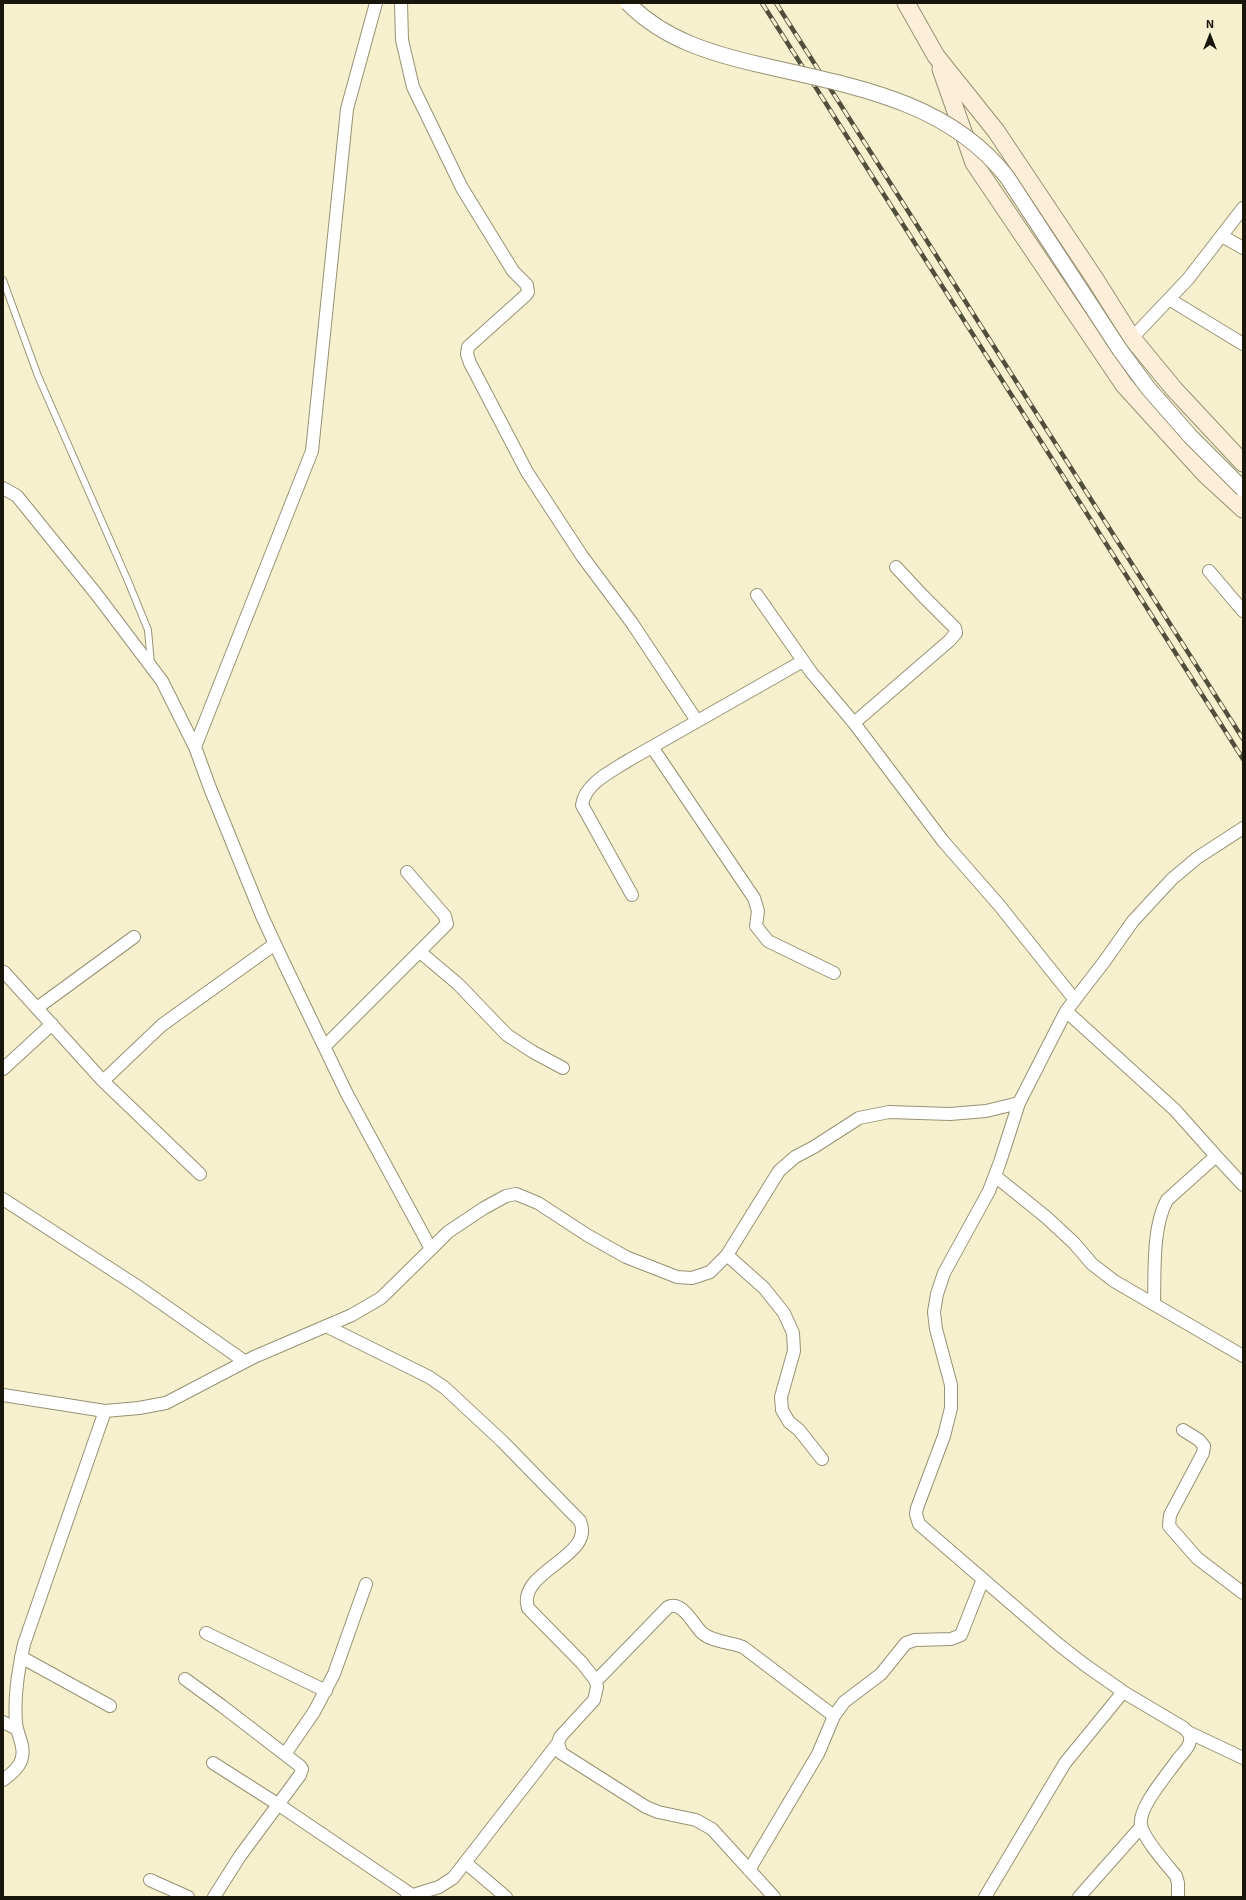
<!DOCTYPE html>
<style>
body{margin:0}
#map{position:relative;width:1246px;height:1900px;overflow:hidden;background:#f6f0cf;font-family:"Exo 2",sans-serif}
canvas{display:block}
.frame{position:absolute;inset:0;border:4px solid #18160a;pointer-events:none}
.north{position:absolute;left:1190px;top:16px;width:40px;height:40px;-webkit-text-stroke:3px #f6f0cf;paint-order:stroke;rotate:0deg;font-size:11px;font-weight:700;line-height:16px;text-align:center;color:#18160a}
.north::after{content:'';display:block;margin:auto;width:14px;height:18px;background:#18160a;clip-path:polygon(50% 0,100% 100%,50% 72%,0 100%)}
</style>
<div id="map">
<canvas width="1246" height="1900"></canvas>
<div class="frame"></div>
<div class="north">N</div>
</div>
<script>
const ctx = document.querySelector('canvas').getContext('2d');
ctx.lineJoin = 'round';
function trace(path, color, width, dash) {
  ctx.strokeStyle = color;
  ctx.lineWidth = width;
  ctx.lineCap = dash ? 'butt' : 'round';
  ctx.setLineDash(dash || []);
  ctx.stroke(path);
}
const service = new Path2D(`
 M3,280L38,376L128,581L148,630L151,664`);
const minor = new Path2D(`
 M401,3L402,40L413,87L462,188L513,271L527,285L528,292L526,295L468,347L467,354L470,363L527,472L582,556L632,623L697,721
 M1222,236L1243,248
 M1169,299L1243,344
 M1132,338L1188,279L1243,208
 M3,488L17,496L97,595L162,681L195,747L210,788L262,916L282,959L347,1094L431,1249L448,1232L484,1208L506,1196L516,1194L538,1203L587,1235L626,1257L677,1277L692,1278L710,1272L727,1255L779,1171L795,1157L814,1147L859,1118L889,1112L950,1114L986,1111L1019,1103
 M1209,571L1243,611
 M757,595L811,672L854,723L943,841L999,905L1075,1000
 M854,723L949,641L956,633L955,628L923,596L896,567
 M195,747L312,451L347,109L376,3
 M652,747L754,898L758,911L756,926L768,941L834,973
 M632,895L582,805C585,783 612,771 629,760L803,661
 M420,952L458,984L507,1035L533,1052L563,1068
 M4,972L103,1081L162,1025L275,944
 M37,1008L134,937
 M1066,1011L1175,1110L1216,1156L1167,1200C1152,1227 1155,1273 1154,1304
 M325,1046L447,924L445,916L407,872
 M3,1069L52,1024
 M103,1081L200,1174
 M1216,1156L1243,1185
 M995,1176L1046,1217L1074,1243L1092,1264L1114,1281L1243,1356
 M3,1199L137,1286L244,1361
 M727,1255L764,1288L784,1313L793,1333L794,1351L781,1397L782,1410L789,1422L799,1430L822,1459
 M326,1326L429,1377L445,1388L503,1442L580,1521C596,1557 516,1571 528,1608L582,1663L596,1681L597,1687L594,1700L560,1737L558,1743L561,1753L646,1807L658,1812L696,1820L712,1829L774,1897
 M3,1395L105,1411L139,1408L166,1403L254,1357L352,1315L381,1298L431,1249
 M1183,1430L1199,1440L1204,1446L1203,1453L1170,1515L1169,1526L1197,1558L1243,1593
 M206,1633L326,1691
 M21,1657L110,1706
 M185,1679L222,1706L300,1766L302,1769L300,1775L240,1856L214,1897
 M596,1681L668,1607C682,1600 693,1624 702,1633C713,1642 730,1642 743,1647L834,1716
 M3,1722L17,1729
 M1188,1732L1243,1758
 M285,1754L314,1712L334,1674L366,1584
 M213,1763L279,1805L412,1895
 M3,1780C10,1775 21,1766 22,1757C25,1746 17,1734 16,1723C14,1695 18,1672 24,1644L105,1411
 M466,1863L506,1897
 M749,1870L818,1754L834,1716L844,1702L881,1674L906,1643L915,1640L951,1639L961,1635L983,1579
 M150,1880L188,1897
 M407,1897L439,1887L453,1878L558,1743
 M985,1897L1065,1763L1123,1692
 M1079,1897L1141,1827
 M1178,1897V1883L1176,1876C1167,1865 1143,1838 1141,1825C1138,1807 1168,1774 1178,1759C1182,1754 1189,1748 1190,1741C1191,1735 1188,1732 1184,1728L1125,1693L1085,1665L1058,1644L919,1524L916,1514L917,1508L944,1436L951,1408V1385L936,1329L934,1312L937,1294L944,1273L989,1191L1000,1162L1019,1103L1066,1011L1104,962L1133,921L1172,879L1197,858L1243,828`);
const secondary = new Path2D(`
 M906,3L936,56L996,131L1095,279L1132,338L1174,389L1243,463
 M941,69L974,163L1124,385L1206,475L1243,509`);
const rail = new Path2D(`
 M762,3L1243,759
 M776,3L1243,739`);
const tertiaryBridge = new Path2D(`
 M628,3C664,40 713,54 761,65C851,86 947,100 1007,177L1120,350L1148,388L1190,436L1243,489`);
trace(service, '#979273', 8);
trace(minor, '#979273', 14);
trace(secondary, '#979273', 19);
trace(service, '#fff', 6);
trace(minor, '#fff', 12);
trace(secondary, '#fceed9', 17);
trace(rail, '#514e3c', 4.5);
trace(rail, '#f6f0cf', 3, [9]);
trace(tertiaryBridge, '#979273', 17, []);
trace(tertiaryBridge, '#fff', 15);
</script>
